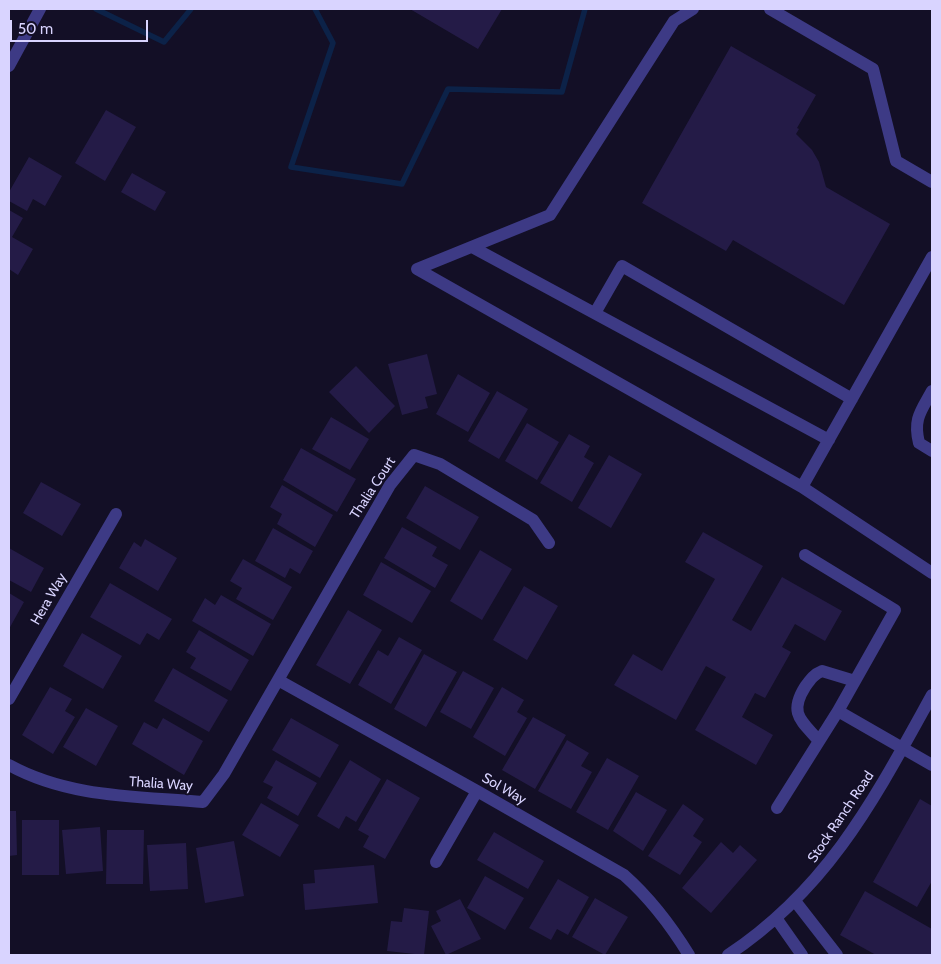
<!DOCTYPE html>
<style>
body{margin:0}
#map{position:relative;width:941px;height:964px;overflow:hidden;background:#130f26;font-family:Cabin,sans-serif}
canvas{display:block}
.frame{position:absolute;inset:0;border:10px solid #d9d4ff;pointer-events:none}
.scale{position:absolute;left:10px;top:20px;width:138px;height:22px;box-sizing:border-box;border:2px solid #d9d4ff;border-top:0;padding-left:6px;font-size:15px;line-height:18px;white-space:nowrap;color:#d9d4ff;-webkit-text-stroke:4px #130f26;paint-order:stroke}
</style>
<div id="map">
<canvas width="941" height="964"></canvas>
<div class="frame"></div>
<div class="scale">50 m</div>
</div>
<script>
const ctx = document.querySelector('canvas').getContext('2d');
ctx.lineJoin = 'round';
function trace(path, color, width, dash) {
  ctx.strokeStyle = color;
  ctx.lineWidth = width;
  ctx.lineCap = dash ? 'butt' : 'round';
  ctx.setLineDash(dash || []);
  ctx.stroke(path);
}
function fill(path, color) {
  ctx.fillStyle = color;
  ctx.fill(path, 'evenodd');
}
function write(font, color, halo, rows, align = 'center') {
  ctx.font = font + ' Cabin,sans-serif';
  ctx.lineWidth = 4;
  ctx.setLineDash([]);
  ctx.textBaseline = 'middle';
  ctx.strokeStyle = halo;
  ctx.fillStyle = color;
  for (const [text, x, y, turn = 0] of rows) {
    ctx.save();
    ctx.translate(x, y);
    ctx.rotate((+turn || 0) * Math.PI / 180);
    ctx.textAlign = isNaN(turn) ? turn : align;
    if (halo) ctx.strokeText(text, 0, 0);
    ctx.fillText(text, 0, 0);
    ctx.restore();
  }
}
const stream = new Path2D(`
 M96,9L164,42L191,9
 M315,9L333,43L291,167L402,184L448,89L562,92L585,9`);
const building = new Path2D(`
 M410,9H502L478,49Z
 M731,46L816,95L797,128L799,129L796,134L812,150L819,162L826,187L890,224L844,305L733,240L726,251L642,203Z
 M106,110L136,127L105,181L75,163Z
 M29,157L62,176L45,206L33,199L27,211L9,201V192Z
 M132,173L166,192L155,211L121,192Z
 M9,210L23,218L12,237L33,249L18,275L9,269Z
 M427,354L437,394L425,397L428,408L402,415L388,364Z
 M356,366L395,406L369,433L329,392Z
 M458,374L490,393L468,432L436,414Z
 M497,391L528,409L499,459L468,441Z
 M331,417L369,439L350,470L312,449Z
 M527,423L559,442L537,480L505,461Z
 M569,434L590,446L584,457L594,463L572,502L540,483Z
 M301,448L356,479L337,512L283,480Z
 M609,455L642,474L611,528L578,508Z
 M41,482L81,504L62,536L23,513Z
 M282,485L333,515L315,547L277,524L282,514L270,507Z
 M425,486L479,517L460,550L406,518Z
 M402,527L437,547L432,556L448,565L435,588L384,558Z
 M273,528L313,551L300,574L290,568L285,578L255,561Z
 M703,532L763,566L732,620L751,631L782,577L842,611L825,641L795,624L782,647L791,652L765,698L755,693L742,717L773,735L756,765L695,730L726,677L706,666L676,720L614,685L633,654L662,671L715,579L685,562Z
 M145,539L177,558L158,591L119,568L134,542L141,547Z
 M9,548L44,568L31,592L9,580Z
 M480,550L512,569L482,620L450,601Z
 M243,559L292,587L273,620L236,599L242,588L230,581Z
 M381,562L431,591L412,623L363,595Z
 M110,583L172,619L159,640L147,633L140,645L90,617Z
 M524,586L558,606L527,660L493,640Z
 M9,593L24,602L9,629Z
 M221,595L271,624L253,656L192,621L205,598L215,605Z
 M348,610L382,630L350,684L316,665Z
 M199,630L249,660L231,691L190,668L196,658L186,652Z
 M82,633L122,656L103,689L63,666Z
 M399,637L422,650L391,704L358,685L378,650L388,656Z
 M424,654L457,672L426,727L394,709Z
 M173,668L228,700L209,732L154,701Z
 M463,671L494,688L471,729L440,712Z
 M50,687L72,699L65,711L75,717L53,754L22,735Z
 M502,687L524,700L517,712L527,718L505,756L473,737Z
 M86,708L118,726L96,766L63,747Z
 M533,717L566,735L535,789L502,770Z
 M163,718L203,741L184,775L132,744L144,722L157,729Z
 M291,718L339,745L320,778L272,750Z
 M567,740L589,753L581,766L592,772L571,809L538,791Z
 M607,758L639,776L608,830L576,812Z
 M276,760L317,783L298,816L267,798L273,787L263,782Z
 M350,760L381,779L356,822L346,816L339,829L317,816Z
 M387,779L420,798L385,859L363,847L369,836L358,830Z
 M636,792L667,810L643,851L613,831Z
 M920,799L932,806V881L917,907L873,882Z
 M261,803L299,825L280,857L242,835Z
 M683,804L704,819L693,836L702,842L680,875L648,856Z
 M9,811H16L17,855L9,856Z
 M22,820H59V875H22Z
 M100,827L103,871L66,874L62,830Z
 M107,830H144L143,884H106Z
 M494,832L544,861L528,889L477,860Z
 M234,841L244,896L205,903L196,848Z
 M721,842L733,853L740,845L757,860L711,913L682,888Z
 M186,843L188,889L150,891L147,845Z
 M374,865L378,903L305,910L303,884L315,883L314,870Z
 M485,876L524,898L505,930L467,908Z
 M558,879L589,897L568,935L557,929L551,940L529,928Z
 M865,891L932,929V955H876L840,935Z
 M595,898L628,917L605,955L572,937Z
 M460,899L481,939L446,955L431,926L441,921L436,911Z
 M404,908L429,911L424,955L387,951L391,921L402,922Z`);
const minor = new Path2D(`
 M693,9L674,21L550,215L417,269L802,487
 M770,9L873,69L896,161L932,182
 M9,66L40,9
 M472,247L829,440
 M932,257L802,487L932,573
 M595,313L622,266L852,399
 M932,391C921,411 913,419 919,443L932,451
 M805,555L895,610L838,711
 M278,680L477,791L624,875C651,899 670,924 689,955
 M9,699L116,514
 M819,741C802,721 788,714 805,687C810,680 814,674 822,671L855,681
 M9,765C69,798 136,796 203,802L224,774L390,485L414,455L440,464L533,520L549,543
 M777,808L838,711L932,765
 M436,862L477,791
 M795,901L837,955
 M776,918L802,955
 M728,955C829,888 875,798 932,695`);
const streetNames = [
 ["Thalia Court",373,488,-57],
 ["Hera Way",49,599,-60],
 ["Thalia Way",161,784,4],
 ["Sol Way",504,789,30],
 ["Stock Ranch Road",841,817,-56]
];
trace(stream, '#0c2248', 5.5);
fill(building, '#241b47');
trace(minor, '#3d3a85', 12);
write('14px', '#d9d4ff', '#130f26', streetNames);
</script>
